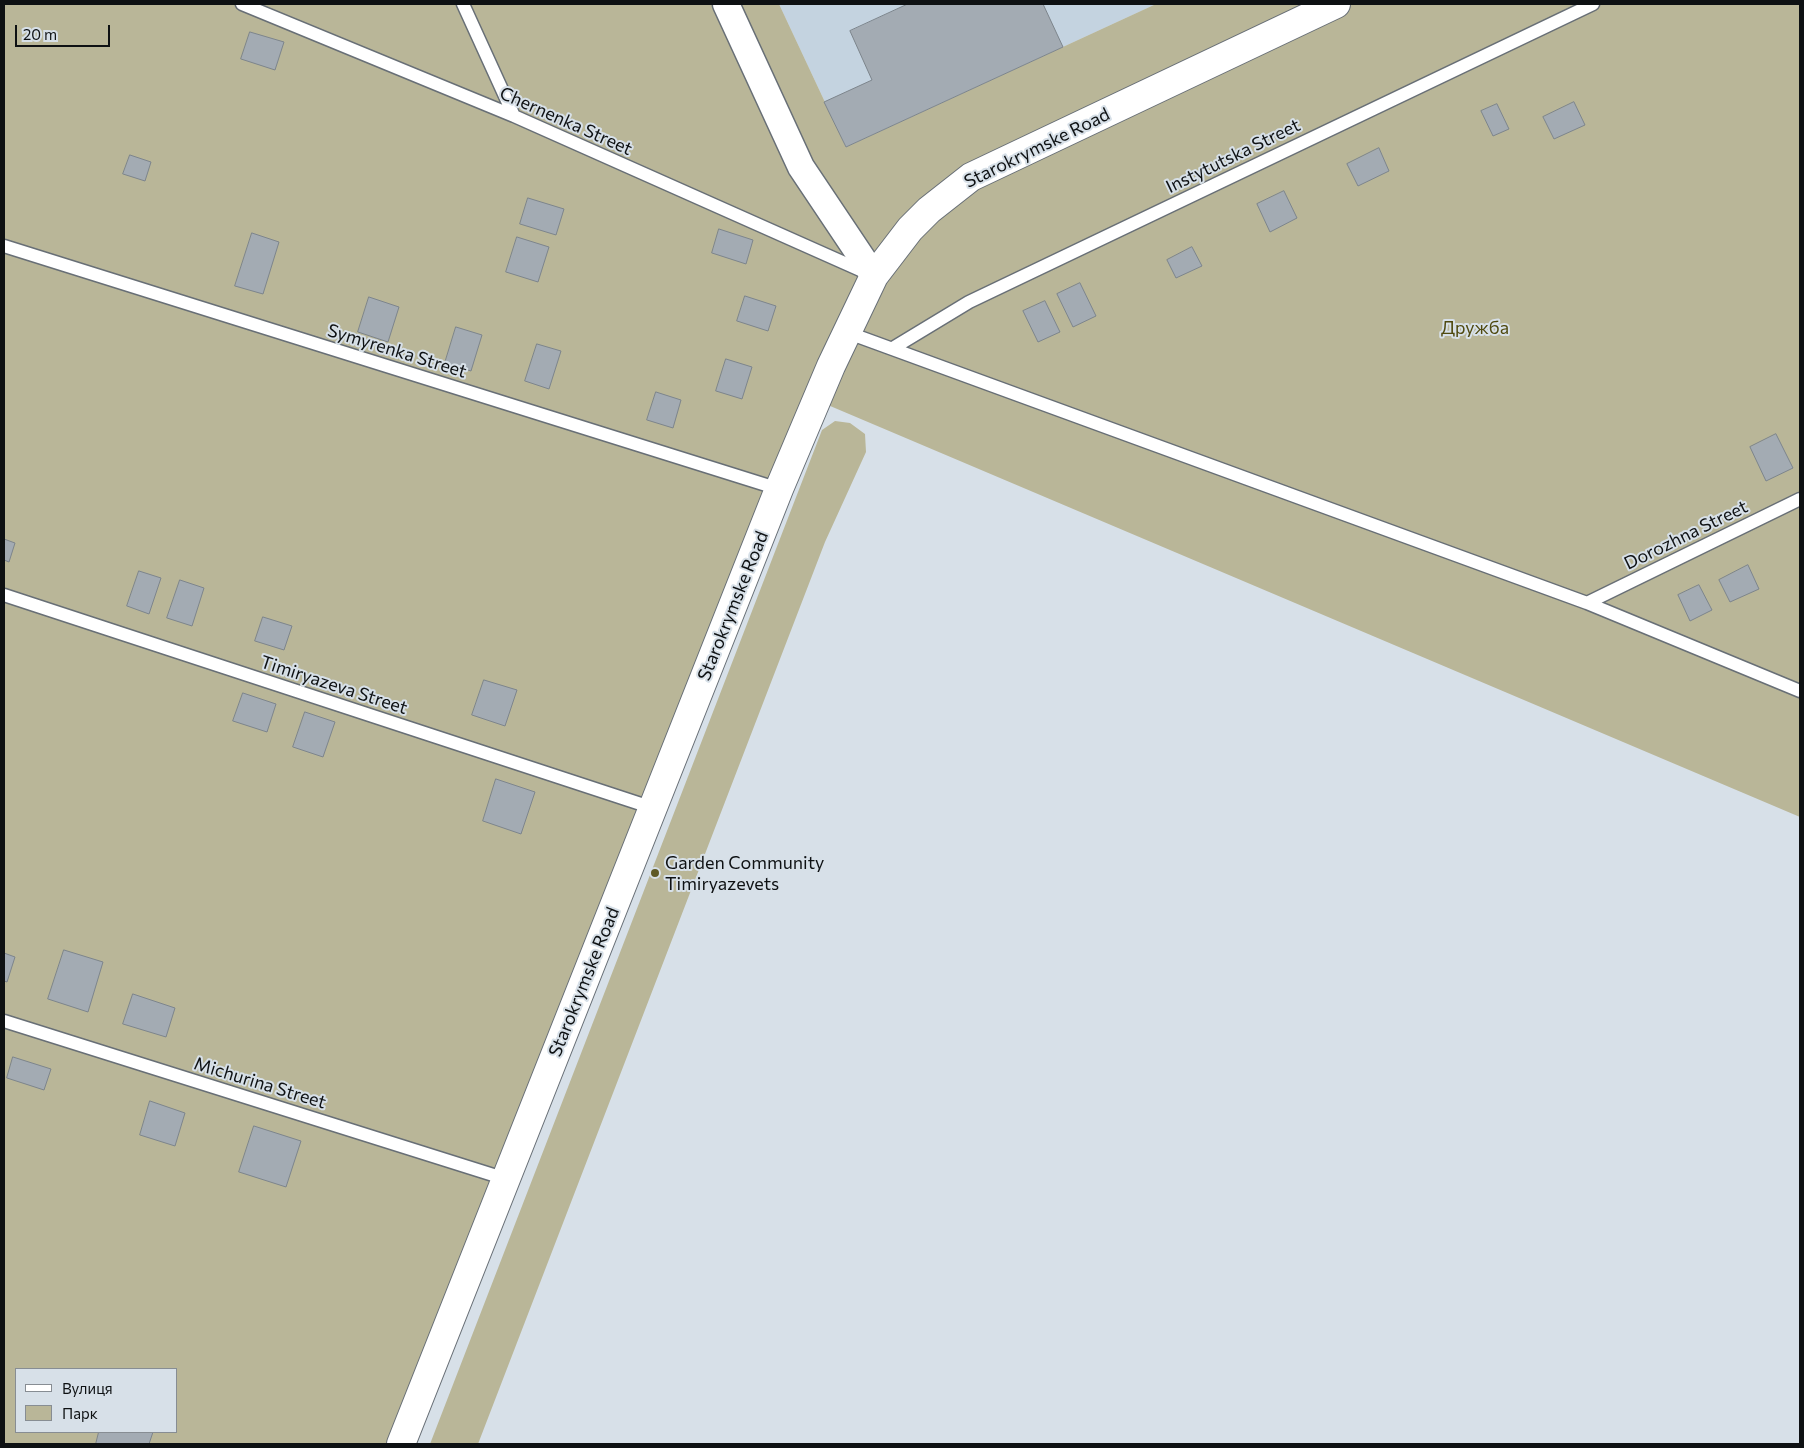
<!DOCTYPE html>
<meta charset="utf-8">
<style>
body{margin:0}
#map{position:relative;width:1804px;height:1448px;overflow:hidden;background:#d7e0e8;font-family:Commissioner,sans-serif}
canvas{display:block}
.frame{position:absolute;inset:0;border:5px solid #0e1113;pointer-events:none}
.legend{position:absolute;left:15px;top:1368px;width:162px;height:65px;box-sizing:border-box;background:#d7e0e8;border:1px solid #878d93;margin:0;padding:6px 9px;list-style:none;font-size:15px;color:#0e1113}
.legend li{display:flex;align-items:center;gap:10px;height:25px}
.legend b{width:25px;border:1px solid #878d93}
.scale{position:absolute;left:15px;top:25px;width:95px;height:22px;box-sizing:border-box;border:2px solid #0e1113;border-top:0;padding-left:6px;font-size:15px;line-height:18px;white-space:nowrap;color:#0e1113;-webkit-text-stroke:4px #d7e0e8;paint-order:stroke}
</style>
<div id="map">
<canvas width="1804" height="1448"></canvas>
<div class="frame"></div>
<ul class="legend">
<li><b style="height:6px;background:#fff"></b>Вулиця</li>
<li><b style="height:14px;background:#b9b698"></b>Парк</li>
</ul>
<div class="scale">20 m</div>
</div>
<script>
const ctx = document.querySelector('canvas').getContext('2d');
ctx.lineJoin = 'round';
function fill(path, color) {
  ctx.fillStyle = color;
  ctx.fill(path, 'evenodd');
}
function trace(path, color, width, dash) {
  ctx.strokeStyle = color;
  ctx.lineWidth = width;
  ctx.lineCap = dash ? 'butt' : 'round';
  ctx.setLineDash(dash || []);
  ctx.stroke(path);
}
function write(font, color, halo, rows, align = 'center') {
  ctx.font = font + ' Commissioner,sans-serif';
  ctx.lineWidth = 4;
  ctx.setLineDash([]);
  ctx.textBaseline = 'middle';
  ctx.strokeStyle = halo;
  ctx.fillStyle = color;
  for (const [text, x, y, turn = 0] of rows) {
    ctx.save();
    ctx.translate(x, y);
    ctx.rotate((+turn || 0) * Math.PI / 180);
    ctx.textAlign = isNaN(turn) ? turn : align;
    if (halo) ctx.strokeText(text, 0, 0);
    ctx.fillText(text, 0, 0);
    ctx.restore();
  }
}
const built = new Path2D(`
 M779,4H1156L846,147Z`);
const green = new Path2D(`
 M4,4H779L846,147L1156,4H1800V817L816,400L401,1444H4ZM16,1369H176V1432H16Z
 M835,421L850,423L865,434L866,452L825,542L478,1444H430L822,430Z`);
const building = new Path2D(`
 M908,4H1043L1063,47L846,147L824,102L872,80L850,31Z
 M250,32L284,42L275,70L241,59Z
 M1574,102L1585,125L1554,139L1543,117Z
 M1497,104L1509,129L1493,136L1481,111Z
 M1379,148L1389,171L1358,186L1347,164Z
 M130,155L151,162L145,181L123,174Z
 M1284,191L1297,218L1270,232L1257,204Z
 M528,198L564,209L556,235L520,224Z
 M719,229L753,240L746,264L712,253Z
 M252,233L279,242L263,294L235,286Z
 M517,237L549,247L538,282L506,272Z
 M1192,247L1202,266L1176,278L1167,260Z
 M1080,283L1096,316L1073,327L1057,294Z
 M745,296L776,306L768,331L737,321Z
 M369,297L399,307L388,342L358,332Z
 M1045,301L1060,332L1038,342L1023,311Z
 M456,327L482,335L471,371L445,363Z
 M537,344L561,351L549,389L525,381Z
 M726,359L752,367L742,399L716,391Z
 M656,392L681,400L673,428L647,420Z
 M1776,434L1793,468L1766,481L1750,447Z
 M4,539L15,543L9,562L4,560Z
 M1748,565L1759,589L1730,602L1719,580Z
 M139,571L161,578L149,614L127,606Z
 M180,580L204,588L192,626L167,618Z
 M1699,585L1712,610L1690,621L1678,595Z
 M263,617L292,626L284,650L255,641Z
 M484,680L517,690L505,726L472,715Z
 M243,693L276,704L267,732L233,721Z
 M305,712L335,722L323,757L293,747Z
 M496,779L535,792L521,834L483,821Z
 M64,950L103,962L88,1012L48,999Z
 M4,953L15,957L7,982L4,981Z
 M133,994L175,1008L166,1037L123,1024Z
 M13,1057L51,1069L44,1090L7,1078Z
 M150,1101L185,1113L175,1146L140,1135Z
 M254,1126L301,1141L286,1187L239,1172Z
 M99,1432H153L149,1444H96Z`);
const lane = new Path2D(`
 M242,4L514,116L867,273
 M463,4L514,116
 M4,246L779,489
 M846,332L1587,603L1800,691
 M893,348L969,302L1593,4
 M4,595L653,808
 M1587,603L1800,499
 M4,1021L506,1179`);
const street = new Path2D(`
 M726,4L801,167L874,276`);
const secondary = new Path2D(`
 M401,1444L779,489L831,366L874,276L910,229L929,210L971,177L1336,4`);
const markers = [
 [655,873,5,"#5e5925"]
];
const streetNames = [
 ["Chernenka Street",566,121,24],
 ["Starokrymske Road",1037,148,-26],
 ["Instytutska Street",1233,156,-26],
 ["Symyrenka Street",397,351,17],
 ["Dorozhna Street",1686,535,-26],
 ["Starokrymske Road",733,606,-68],
 ["Timiryazeva Street",334,685,18],
 ["Starokrymske Road",584,982,-68],
 ["Michurina Street",260,1083,17]
];
const parkNames = [
 ["Дружба",1475,328]
];
const poiNames = [
 ["Garden Community",665,863],
 ["Timiryazevets",665,884]
];
fill(built, '#c4d3e0');
fill(green, '#b9b698');
fill(building, '#a3abb3');
trace(building, '#7d858c', 1);
trace(lane, '#686f76', 15);
trace(street, '#686f76', 29);
trace(secondary, '#686f76', 30);
trace(lane, '#fff', 12);
trace(street, '#fff', 26);
trace(secondary, '#fff', 28);
for (const [x, y, r, color] of markers) {
  const dot = new Path2D();
  dot.arc(x, y, r, 0, 2 * Math.PI);
  ctx.fillStyle = color;
  ctx.fill(dot);
  trace(dot, '#d7e0e8', 2);
}
write('18px', '#0e1113', '#d7e0e8', streetNames);
write('18px', '#4f490f', '#d7e0e8', parkNames);
write('18px', '#0e1113', '#d7e0e8', poiNames, 'left');
</script>
